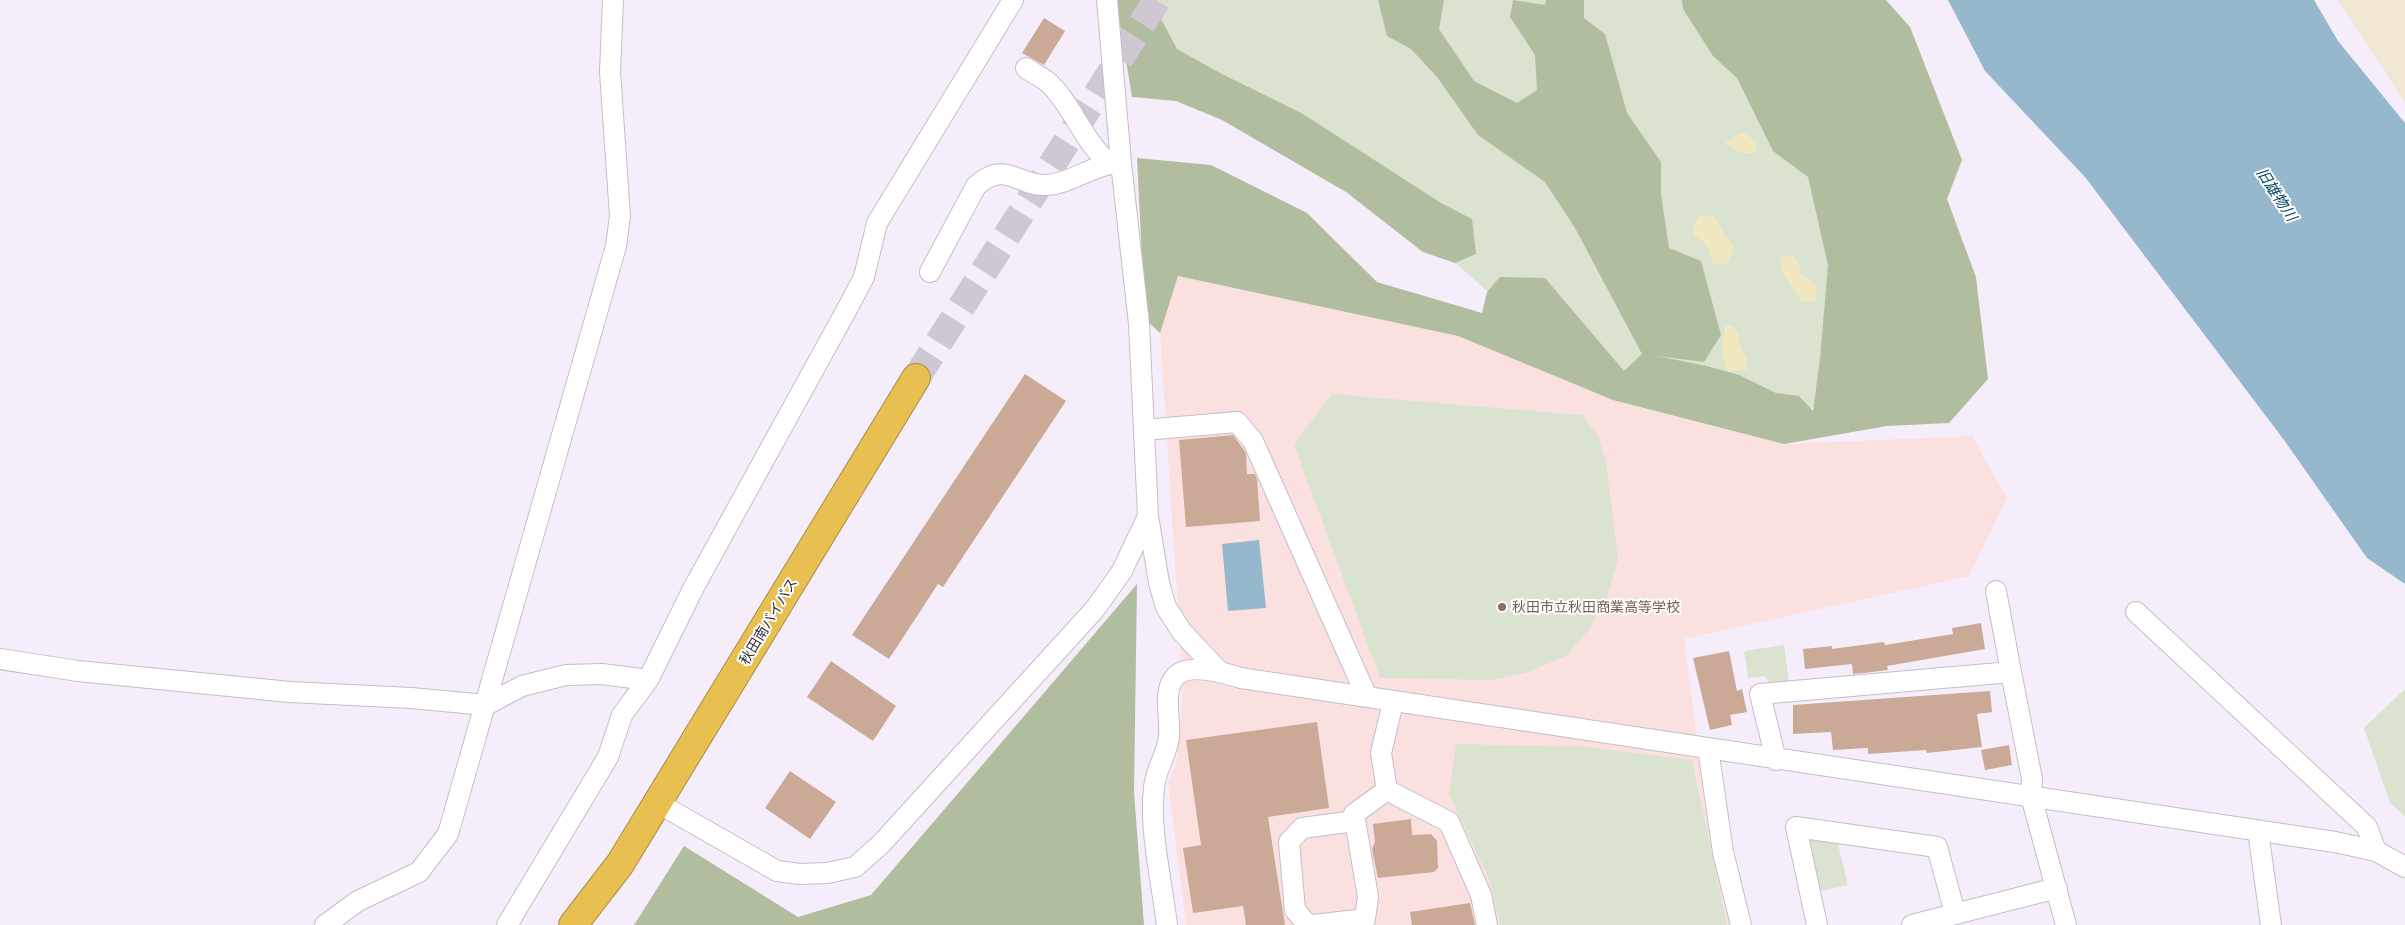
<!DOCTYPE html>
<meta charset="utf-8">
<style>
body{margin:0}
canvas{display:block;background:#f6edfa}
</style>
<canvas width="2405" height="925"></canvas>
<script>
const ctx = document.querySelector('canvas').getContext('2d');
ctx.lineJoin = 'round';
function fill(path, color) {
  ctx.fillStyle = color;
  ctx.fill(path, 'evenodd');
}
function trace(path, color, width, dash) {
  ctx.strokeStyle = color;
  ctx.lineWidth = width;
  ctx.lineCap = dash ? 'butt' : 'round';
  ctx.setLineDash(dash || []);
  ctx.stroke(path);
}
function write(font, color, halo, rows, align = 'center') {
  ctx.font = font + ' Georgia,"Noto Sans JP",serif';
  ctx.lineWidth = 4;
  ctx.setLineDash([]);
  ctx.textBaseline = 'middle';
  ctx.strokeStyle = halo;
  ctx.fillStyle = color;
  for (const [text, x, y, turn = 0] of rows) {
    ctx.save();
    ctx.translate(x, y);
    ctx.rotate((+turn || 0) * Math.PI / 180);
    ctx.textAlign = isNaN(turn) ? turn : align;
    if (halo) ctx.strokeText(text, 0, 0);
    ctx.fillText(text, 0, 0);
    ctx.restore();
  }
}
const industrial = new Path2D(`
 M2338,0H2405V102Z`);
const education = new Path2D(`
 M1177,276L1458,336L1613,400L1784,444L1972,436L2007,498L1969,576L1684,639L1699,757L1736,925H1186L1168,784L1177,759L1183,689L1160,333Z`);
const green = new Path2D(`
 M1155,0H1757L1861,345L1801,422L1588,380L1350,170L1167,73Z
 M1332,394L1582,415L1597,434L1606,461L1618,560L1607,597L1590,628L1566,656L1526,673L1491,680L1380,678L1294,445Z
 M1784,645L1789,681L1770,684L1765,676L1748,678L1744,651Z
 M2405,689V816L2390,803L2364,728Z
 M1456,744L1587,747L1692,760L1727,925H1500L1490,881L1449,795Z
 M1805,836L1837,840L1848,885L1816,892Z`);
const forest = new Path2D(`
 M1116,0H1151L1177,49L1220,73L1303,114L1441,203L1472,219L1476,254L1455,263L1423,252L1346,192L1222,120L1176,101L1132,97Z
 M1378,0H1444L1439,29L1474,81L1517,103L1537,90L1535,55L1510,17L1513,0L1545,5L1546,0H1584V18L1605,34L1627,113L1661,162V194L1669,248L1701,261L1721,335L1704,362L1657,356L1707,366L1739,375L1776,393L1799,396L1813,411L1820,359L1828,265L1808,177L1773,151L1737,78L1713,56L1683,9L1682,0H1886L1910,27L1962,160L1947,199L1976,277L1988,379L1949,423L1887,426L1784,444L1613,400L1458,336L1178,276L1160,333L1145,319L1137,158L1211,165L1307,213L1377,282L1482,313L1487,292L1500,277L1545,278L1624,371L1642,354L1575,228L1545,182L1478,135L1437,77L1411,49L1387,36Z
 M1137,584L1134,792L1144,925H634L684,846L798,917L871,895Z`);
const sand = new Path2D(`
 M1742,132L1756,141V153H1740L1725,143Z
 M1699,215L1714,216C1723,229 1722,235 1734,246L1728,264H1714C1706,248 1713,244 1693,236V228Z
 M1786,256L1794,257L1799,264L1801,273L1816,286V301H1801C1793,288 1779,272 1780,257Z
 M1726,325L1733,326L1739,334V343L1746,358L1748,369L1728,372C1721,358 1721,339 1726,325Z`);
const water = new Path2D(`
 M1948,0H2314L2338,41L2405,123V584L2367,558L2284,440L2085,177L1985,71Z
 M1259,540L1266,608L1228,611L1222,544Z`);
const building = new Path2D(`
 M1044,18L1065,31L1044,65L1022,53Z
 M1025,374L1066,401L943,587L938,584L889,659L852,635Z
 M1233,435L1246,453L1247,474H1255L1257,479L1260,521L1186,527L1179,440Z
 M1981,623L1985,649L1887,666L1888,670L1864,673L1853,674L1852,664L1805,669L1803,649L1832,646V649L1884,642L1885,645L1953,634L1952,628Z
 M1729,651L1737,691L1742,689L1747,712L1730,715L1732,725L1710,730L1693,658Z
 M831,661L896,706L873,741L807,697Z
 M1990,691L1992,712L1977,714L1982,747L1927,753L1926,750L1868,754V748L1833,750L1831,732L1793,734V705Z
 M1317,722L1329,808L1268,817L1285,925H1246L1243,906L1193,913L1183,848L1201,845L1186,740Z
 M2009,745L2012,765L1985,770L1981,750Z
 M790,771L836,802L810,839L765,808Z
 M1411,819L1412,835L1431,834L1437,841L1438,868L1434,872L1378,878L1372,849L1375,842L1373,824Z
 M1470,903L1475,925H1412L1410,912Z`);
const highwayTunnel = new Path2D(`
 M916,378L1157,0`);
const minor = new Path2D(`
 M1107,0L1121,163L1139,324L1148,516L1159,583L1166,607L1182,632L1218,670
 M1026,68C1033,73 1042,77 1049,83C1073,106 1083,141 1109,163
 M930,272L976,186C1005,159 1019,187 1047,185C1074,183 1094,163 1121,163
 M1144,430L1237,422L1253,441L1367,697
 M1996,591L2011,672
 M2136,612L2367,827L2376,851
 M0,659L78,671L290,692L411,698L486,705L522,686L566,675L602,674L648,680
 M1393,702L1381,753L1387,790L1449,822L1481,895L1487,925
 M1708,748L1723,852L1741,925
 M1776,760L1760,694L2011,672L2032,779L2031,796L2066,925
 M658,803L777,871L800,874L827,873L855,867L881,844L1095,609L1122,571L1148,516
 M2258,831L2271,925
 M325,925L358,901L419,872L448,834L616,246L620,216L610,72L613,0
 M507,925L608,757L622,715L648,680L694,587L846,311L864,277L877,223L1013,0
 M1167,925C1162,883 1149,829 1154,788C1155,770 1167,755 1169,737C1171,719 1162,692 1175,677C1188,662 1225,673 1241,678C1606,730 1970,789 2335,842L2376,851L2405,867
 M1308,925L1295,910L1289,842L1302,828L1355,821
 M1314,925L1365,919L1368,897L1354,814L1387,790
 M1817,925L1796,827L1937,847L1955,913
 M1912,925L2057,888`);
const highway = new Path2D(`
 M573,925L620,864L916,378`);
const markers = [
 [1502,607,5,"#8d6e63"]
];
const educationNames = [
 ["秋田市立秋田商業高等学校",1512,607]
];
const streetNames = [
 ["秋田南バイパス",768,621,-59]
];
const waterNames = [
 ["旧雄物川",2277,194,57]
];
fill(industrial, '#efe7d1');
fill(education, '#fbe0e0');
fill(green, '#dae3cf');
fill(forest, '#b0be9f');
fill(sand, '#f1e8c2');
fill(water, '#96b8cc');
fill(building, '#caaa97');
trace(highwayTunnel, '#cfc7d2', 28, [28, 14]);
trace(minor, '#c6bdc9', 22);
trace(highway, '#a88d46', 30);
trace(minor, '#fff', 20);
trace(highway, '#e8c051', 28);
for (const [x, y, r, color] of markers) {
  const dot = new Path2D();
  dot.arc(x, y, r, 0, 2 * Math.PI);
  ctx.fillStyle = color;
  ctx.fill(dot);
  trace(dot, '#fefefe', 2);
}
write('14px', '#785e54', '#fefefe', educationNames, 'left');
write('14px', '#312e33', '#fefefe', streetNames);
write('italic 15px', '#024561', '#fefefe', waterNames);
</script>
